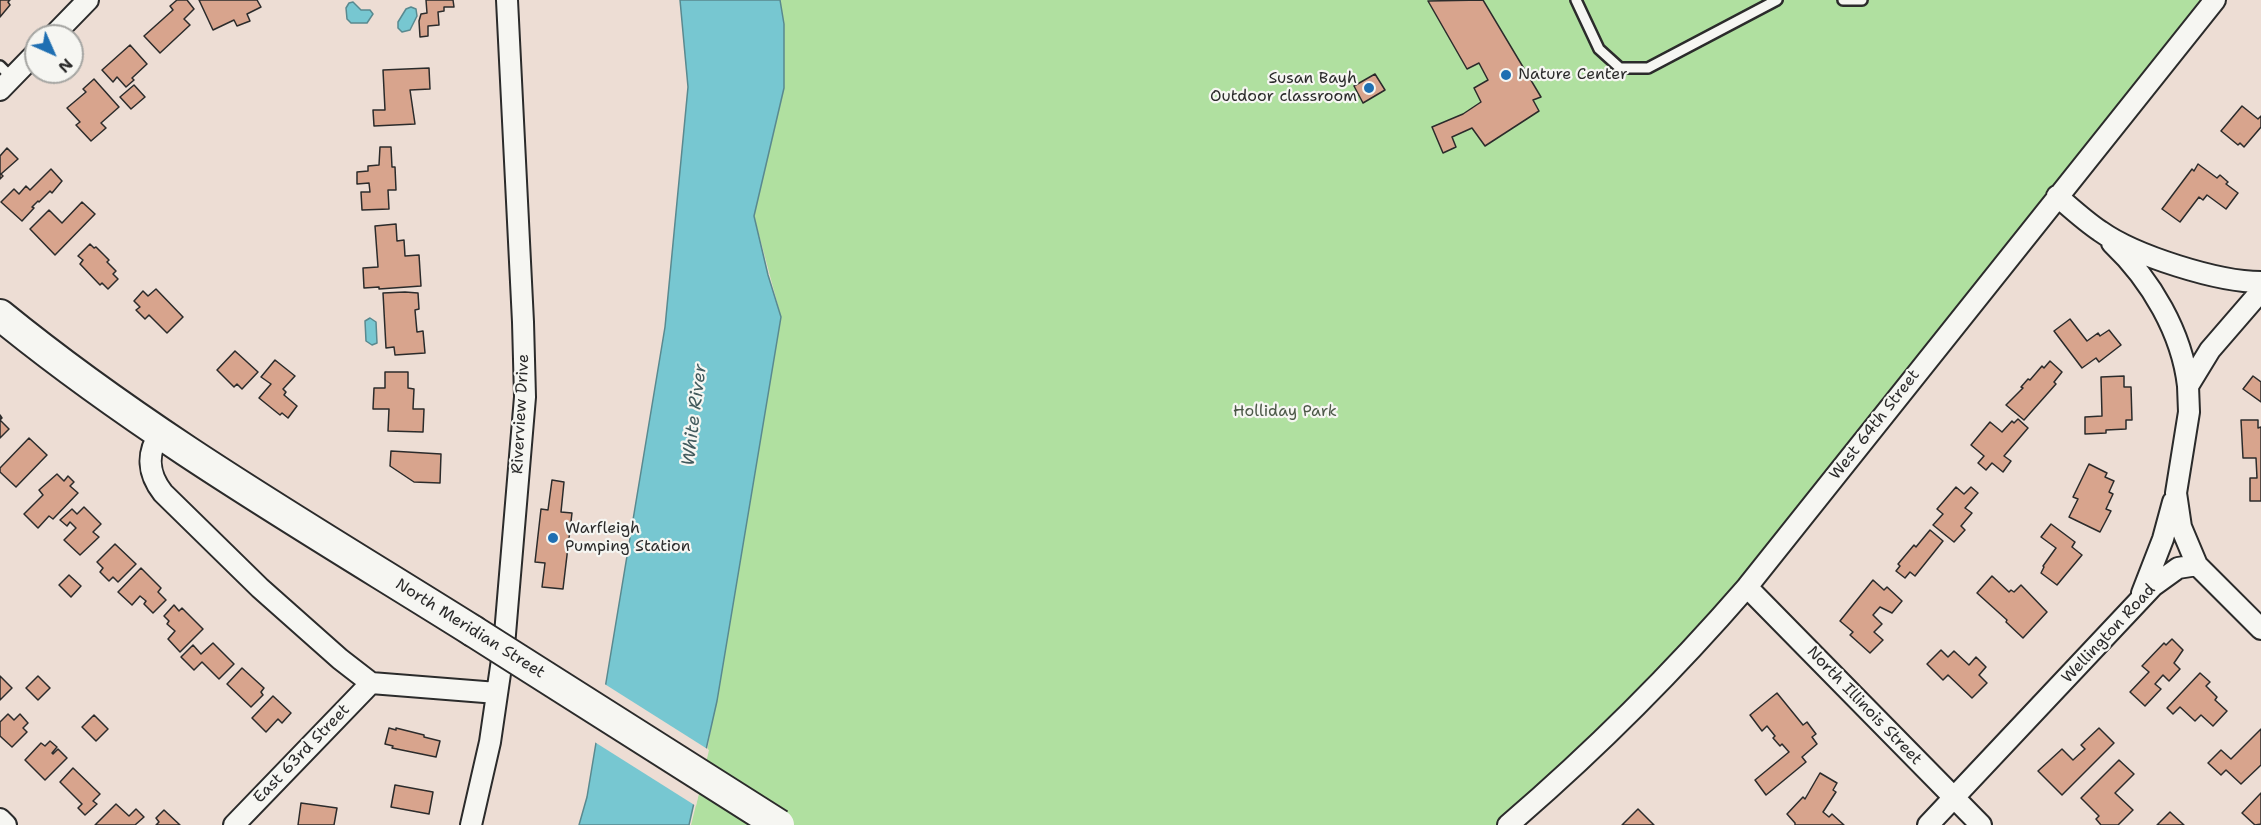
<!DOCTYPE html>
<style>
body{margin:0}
#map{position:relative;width:2261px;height:825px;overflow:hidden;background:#edddd4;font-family:"Shantell Sans",sans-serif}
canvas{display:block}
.north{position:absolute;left:24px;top:24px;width:60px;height:60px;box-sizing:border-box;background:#f6f6f2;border:2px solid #a5a5a2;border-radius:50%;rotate:135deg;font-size:16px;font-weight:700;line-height:24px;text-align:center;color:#2b2b2b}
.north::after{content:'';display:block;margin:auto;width:21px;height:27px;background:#1f6fb2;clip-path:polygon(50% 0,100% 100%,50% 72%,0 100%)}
</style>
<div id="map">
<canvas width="2261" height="825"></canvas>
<div class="north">N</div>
</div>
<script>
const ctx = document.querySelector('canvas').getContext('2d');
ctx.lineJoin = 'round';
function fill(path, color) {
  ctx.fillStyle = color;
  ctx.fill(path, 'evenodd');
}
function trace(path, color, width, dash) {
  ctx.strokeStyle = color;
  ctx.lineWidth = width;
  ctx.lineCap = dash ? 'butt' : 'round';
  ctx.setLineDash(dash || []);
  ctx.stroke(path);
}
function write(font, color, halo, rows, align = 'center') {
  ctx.font = font + ' "Shantell Sans",sans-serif';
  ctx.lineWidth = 4.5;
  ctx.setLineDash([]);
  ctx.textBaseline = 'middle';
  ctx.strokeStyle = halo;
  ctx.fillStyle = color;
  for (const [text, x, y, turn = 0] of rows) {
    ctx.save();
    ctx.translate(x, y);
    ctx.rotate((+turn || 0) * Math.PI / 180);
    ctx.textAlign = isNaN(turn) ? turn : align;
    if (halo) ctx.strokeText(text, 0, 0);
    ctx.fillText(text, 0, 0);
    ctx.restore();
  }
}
const green = new Path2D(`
 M779,0H2214L1747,587L1505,825H691L702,781L781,317L754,216L784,88Z`);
const water = new Path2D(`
 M680,0H780L784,24V88L754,216L768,275L781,317L717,701L689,825H579L587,797L665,327L688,87Z
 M353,2L361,10H370L373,14L367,23H351L347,19L346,8L349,3Z
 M411,7L416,9L417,16L410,30L402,32L398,28V22L406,9Z
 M370,318L376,322L377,343L372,345L366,341L365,321Z`);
const pier = new Path2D(`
 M603,683L709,750L696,806L593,741Z`);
const building = new Path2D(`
 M0,0H10L8,2L10,5L0,17Z
 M177,0H187L194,9L184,19L190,25L160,53L144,36L173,10L170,6Z
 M199,0H257L261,7L247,14L250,21L237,26L234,20L213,30Z
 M426,0H453L454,7H444V11L438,12L439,25L428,26V36L420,37L419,21L421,14L427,13Z
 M1483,0L1541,97L1533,100L1539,111L1485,146L1472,128L1452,137L1456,147L1443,153L1432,127L1463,114L1481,102L1474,88L1488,80L1479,63L1467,69L1428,1Z
 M130,45L147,64L132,78L134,80L126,87L117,77L113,82L102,70Z
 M429,68L430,89L410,90L415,124L374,126L373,110H385L383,70Z
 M1375,74L1385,90L1363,103L1354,86Z
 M94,79L119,107L101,123L106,128L91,141L76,125L80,122L67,108L86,92L83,89Z
 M134,85L145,97L131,109L120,97Z
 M2242,106L2258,119L2261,116V127L2244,147L2240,143L2238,145L2221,131Z
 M380,147H391L392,167H395L396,190H388L389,209L362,210L361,192H370L369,183L357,184V172L368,171V166L379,165Z
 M7,148L18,159L1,174L3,176L0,179V156Z
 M2198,164L2217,178L2220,175L2228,182L2226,184L2238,193L2226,209L2207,195L2203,200L2199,197L2180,222L2162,209L2192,169L2194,171Z
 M51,169L62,181L52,193L50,191L39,202L38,201L32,207L34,208L22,221L1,202L14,189L19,194L26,186L30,190Z
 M82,202L95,214L55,255L30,229L49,210L62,223Z
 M396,224L397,241L404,240L405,256L419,255L421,286L379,289V287L364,288L363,268L378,267L375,226Z
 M90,244L94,248L96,247L109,260L107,262L116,271L113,274L118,279L108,289L102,283L100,285L80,264L83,260L78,256Z
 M156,289L183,317L167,333L149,315L145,319L136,310L140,307L134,301L143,291L148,296Z
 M405,292L418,293L419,309L415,310L417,332L423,331L425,353L395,355L394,347L386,348L383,293Z
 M2070,319L2087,341L2098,333L2100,336L2109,330L2121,345L2099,362L2096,358L2082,368L2054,331Z
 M235,351L258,372L242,389L237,384L234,387L217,370Z
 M275,360L295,376L283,389L286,392L284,395L297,406L288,418L282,413L280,415L259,398L271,384L261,377Z
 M2050,361L2062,372L2054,382L2056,384L2024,420L2006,405L2023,388L2021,387L2028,379L2030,380L2042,366L2044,368Z
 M385,372H408V388L414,389L413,409H424L423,432L388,431L389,409H373L374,388H385Z
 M2124,376V387H2131L2132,420H2126V429L2106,430V433L2085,434V417L2102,416L2101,377Z
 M2253,376L2261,382V402L2243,389Z
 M0,415L2,418L0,420L9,429L0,438Z
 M2018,419L2028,428L2004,456L2011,461L2003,472L1992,463L1986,470L1978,463L1984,456L1971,445L1990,422L2002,432L2012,421L2014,423Z
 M2241,420H2258V428L2261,427V501H2250V478H2257L2256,458H2243Z
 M29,438L47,455L16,487L0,472V468Z
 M391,451L441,454L440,483L414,482L390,466Z
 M2089,464L2107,473L2105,477L2114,481L2109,492L2113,494L2106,509L2111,511L2100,532L2069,517L2078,499L2073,497Z
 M57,474L64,481L68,476L74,482L70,486L78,493L53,519L49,516L38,528L24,514L43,495L39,490Z
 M552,480L564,482L561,512L572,513L563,589L542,587L545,563L535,562L541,509L548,510Z
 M1956,487L1964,494L1971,487L1978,493L1965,508L1972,513L1961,526L1965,530L1954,542L1933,525L1943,514L1937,509Z
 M84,507L101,524L93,532L99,537L80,555L64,540L76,528L70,522L67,526L60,520L72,509L77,514Z
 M2051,524L2075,542L2072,547L2082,555L2057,585L2041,573L2044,567L2043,566L2056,548L2041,537Z
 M1930,530L1943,541L1915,576L1910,572L1905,578L1896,571L1900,566L1898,564L1914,545L1916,547Z
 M115,544L136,564L118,582L113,577L109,581L100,572L103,568L97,562Z
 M141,568L161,588L158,592L166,600L153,613L144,604L146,601L140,596L132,605L118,592Z
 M69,575L81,586L71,597L59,585Z
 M1992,576L2009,592L2011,590L2014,592L2021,585L2047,612L2023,638L2006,622L2007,620L1977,593Z
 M1873,580L1884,590L1887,587L1902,601L1892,613L1880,607L1873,615L1882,624L1874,632L1883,640L1870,653L1850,635L1853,632L1840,621Z
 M174,605L179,611L182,608L203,629L180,652L168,639L175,631L167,624L169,621L164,616Z
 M2172,639L2183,650L2174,663L2180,669L2169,681L2163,675L2155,684L2161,689L2145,706L2130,692L2149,672L2142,666L2164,643L2166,645Z
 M213,643L234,664L219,679L202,662L194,670L181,657L193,645L201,654Z
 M1941,650L1948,657L1954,651L1969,665L1976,657L1986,667L1979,675L1987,683L1972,698L1948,675L1943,680L1927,664Z
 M242,668L264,688L261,692L263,695L251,707L227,684Z
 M2200,673L2210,682L2206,686L2217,697L2215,700L2227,711L2213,726L2201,715L2195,721L2180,707L2173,714L2167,708Z
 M0,676L12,688L0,700Z
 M38,676L50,688L38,700L26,688Z
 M1777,693L1803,725L1807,722L1816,734L1812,737L1817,744L1802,757L1806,762L1766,795L1755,780L1789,752L1782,744L1780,746L1773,738L1775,736L1767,726L1762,731L1750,715Z
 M273,696L291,713L282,723L278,719L266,732L252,718Z
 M8,714L14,720L20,714L28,723L23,728L27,732L12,747L0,736V722Z
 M94,715L108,729L96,741L82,727Z
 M389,728L396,730V728L424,735V737L440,741L436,757L392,748L393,746L385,744Z
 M2099,728L2114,743L2062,795L2038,771L2062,749L2073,760L2085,749L2081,745Z
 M2261,729V765L2241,784L2226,770L2221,775L2208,763L2221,750L2231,759Z
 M50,741L57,747L52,753L53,754L58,749L67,758L45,780L25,760L41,743L45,746Z
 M2119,760L2134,774L2115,793L2133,810L2118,825H2101L2096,819L2099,816L2081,798Z
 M73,768L100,794L93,801L97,804L85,815L78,808L82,804L60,782Z
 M1820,773L1837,783L1833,790L1836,792L1823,812L1829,817L1832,814L1844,825H1795V823L1787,814L1803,797L1805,799Z
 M395,785L433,792L429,814L391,807Z
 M2261,793V824L2255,825L2242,813Z
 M301,803L337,808L334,825H298Z
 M116,804L129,816L136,809L144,817L135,825H95Z
 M1638,809L1654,825H1622Z
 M164,810L180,825H156L159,822L156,818Z
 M2170,812L2184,825H2157Z`);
const service = new Path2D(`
 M1576,0L1599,49L1620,68H1648L1777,0
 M1843,0H1862
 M0,66L12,78`);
const minor = new Path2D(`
 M53,36L88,0
 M0,90L36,53
 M2057,196C2071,208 2085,221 2100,231C2135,256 2218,282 2261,282
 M2112,243C2151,280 2182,333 2188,386
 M2261,291L2210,350L2188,386L2189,412L2176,493L2181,527L2197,565L2261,629
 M160,433C146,454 148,474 163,493L260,588L340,659L371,683L497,693
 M1747,587L1981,825
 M2142,593L2163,539L2173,502
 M0,819L6,825
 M234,825L371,683
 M471,825L490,742L504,646L525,397L523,322L507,0
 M1508,825C1592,753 1675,670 1747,587L2215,0
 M1928,825L2153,586L2178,568L2197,565`);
const primary = new Path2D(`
 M0,315C147,435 312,530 473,631`);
const primaryBridge = new Path2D(`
 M473,631L779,825`);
const markers = [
 [1506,75,6,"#1f6fb2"],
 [1369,88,6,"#1f6fb2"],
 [553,538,6,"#1f6fb2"]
];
const poiNames = [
 ["Nature Center",1518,75],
 ["Susan Bayh",1357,79,"right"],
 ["Outdoor classroom",1357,97,"right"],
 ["Warfleigh",565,529],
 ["Pumping Station",565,547]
];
const parkNames = [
 ["Holliday Park",1285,412]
];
const streetNames = [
 ["Riverview Drive",521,414,-87],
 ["West 64th Street",1875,425,-52],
 ["North Meridian Street",470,629,32],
 ["Wellington Road",2109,634,-47],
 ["North Illinois Street",1864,706,46],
 ["East 63rd Street",302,754,-46]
];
const waterNames = [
 ["White River",695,415,-83]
];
fill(green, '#b0e0a0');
fill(water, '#77c7d1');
trace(water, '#59898f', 1.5);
fill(pier, '#edddd4');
fill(building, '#d8a48d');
trace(building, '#2b2b2b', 1.5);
trace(service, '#2b2b2b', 14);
trace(minor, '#2b2b2b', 24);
trace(primary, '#2b2b2b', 34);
trace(service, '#f6f6f2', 9);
trace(minor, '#f6f6f2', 20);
trace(primary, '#f6f6f2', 30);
trace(primaryBridge, '#2b2b2b', 34, []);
trace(primaryBridge, '#f6f6f2', 30);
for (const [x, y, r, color] of markers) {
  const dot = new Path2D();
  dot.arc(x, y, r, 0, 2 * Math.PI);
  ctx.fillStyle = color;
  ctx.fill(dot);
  trace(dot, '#f6f6f2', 2);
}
write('16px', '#2b2b2b', '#f6f6f2', poiNames, 'left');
write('16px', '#4c5848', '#f6f6f2', parkNames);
write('16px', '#2b2b2b', '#f6f6f2', streetNames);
write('italic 18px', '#425a5d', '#f6f6f2', waterNames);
</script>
